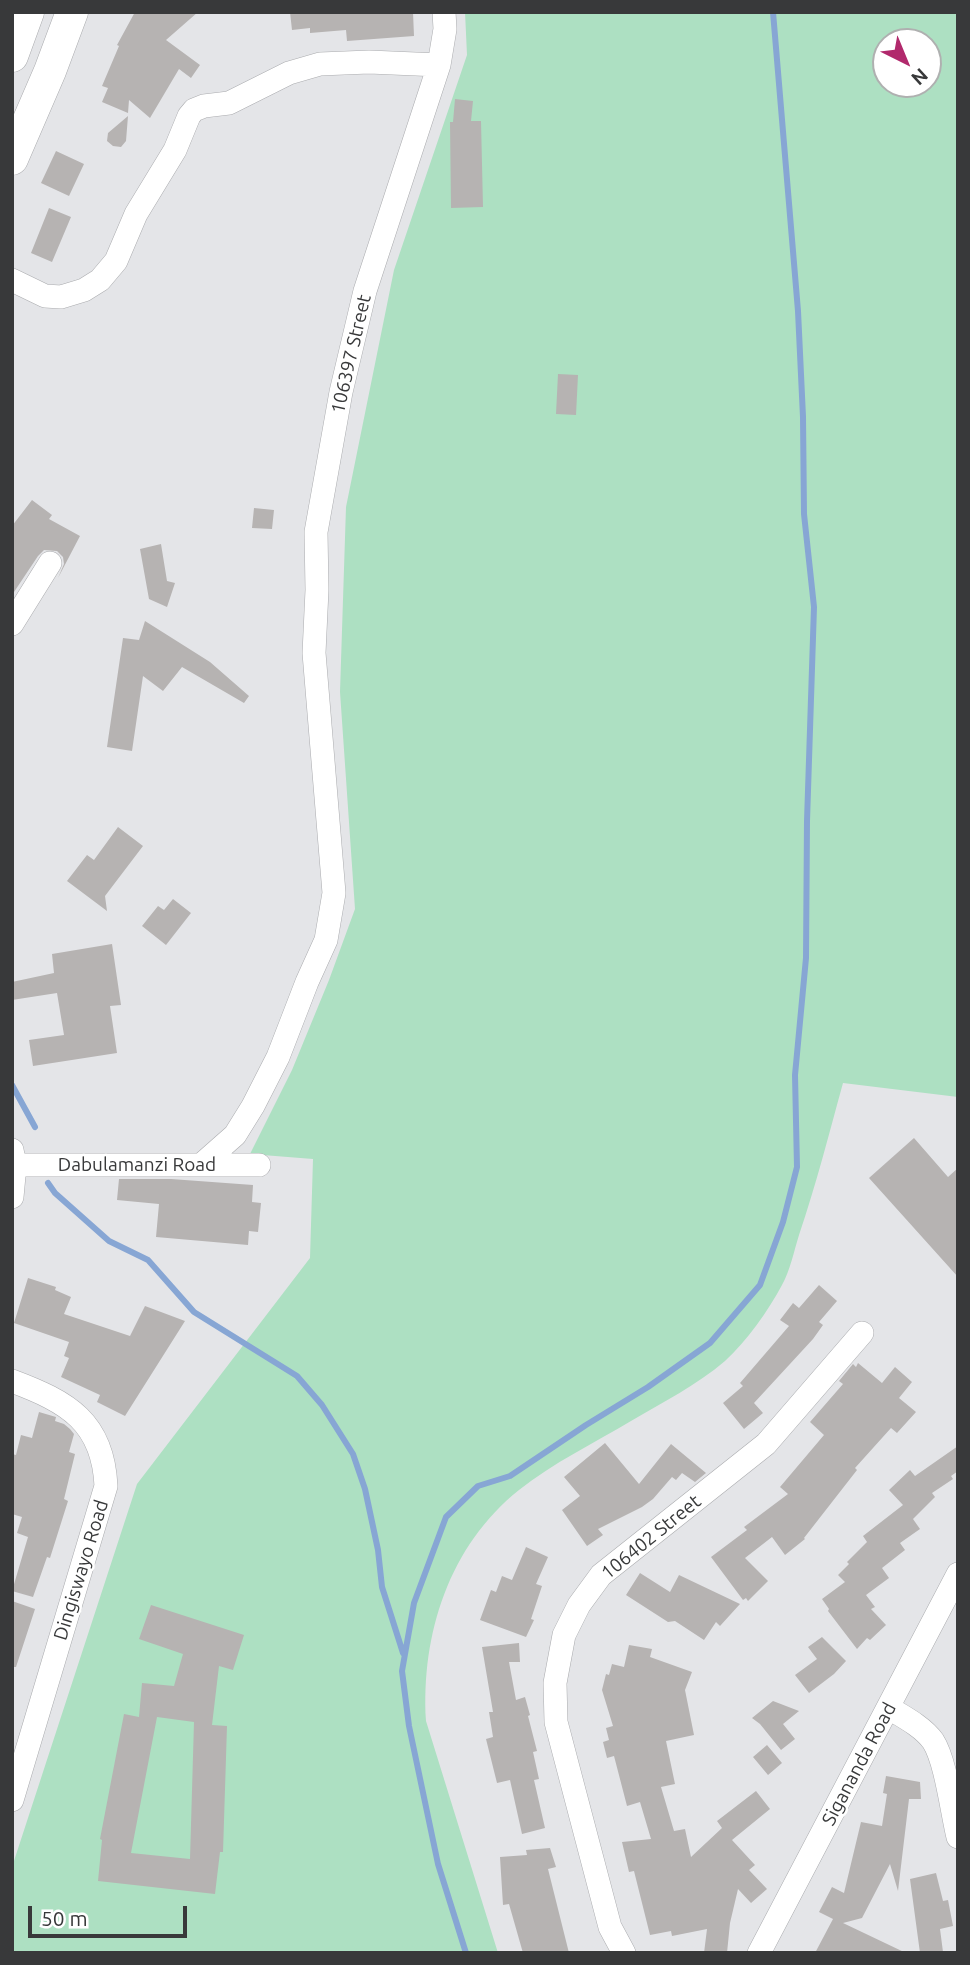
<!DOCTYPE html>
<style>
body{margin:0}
#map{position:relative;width:970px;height:1965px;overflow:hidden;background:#e4e5e8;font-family:Ubuntu,sans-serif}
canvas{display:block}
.frame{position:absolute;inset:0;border:14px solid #38393a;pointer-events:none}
.north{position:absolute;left:872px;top:28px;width:70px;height:70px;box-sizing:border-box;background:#fff;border:2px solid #afb0b0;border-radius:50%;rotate:137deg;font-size:19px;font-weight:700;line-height:28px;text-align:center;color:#38393a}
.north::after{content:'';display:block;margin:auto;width:24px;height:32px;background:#b1296c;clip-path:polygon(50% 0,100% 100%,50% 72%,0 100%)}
.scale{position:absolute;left:28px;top:1906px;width:159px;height:32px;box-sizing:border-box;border:4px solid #38393a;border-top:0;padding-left:9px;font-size:21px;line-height:24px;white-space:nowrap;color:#38393a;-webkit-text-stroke:5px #fff;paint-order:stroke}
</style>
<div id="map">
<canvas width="970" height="1965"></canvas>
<div class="frame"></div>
<div class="north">N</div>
<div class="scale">50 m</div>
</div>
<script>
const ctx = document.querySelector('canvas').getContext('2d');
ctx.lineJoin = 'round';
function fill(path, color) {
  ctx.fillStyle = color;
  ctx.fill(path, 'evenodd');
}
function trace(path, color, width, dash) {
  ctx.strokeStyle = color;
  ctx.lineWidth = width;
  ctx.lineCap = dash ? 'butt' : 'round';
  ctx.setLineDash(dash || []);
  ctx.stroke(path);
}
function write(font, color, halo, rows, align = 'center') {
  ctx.font = font + ' Ubuntu,sans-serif';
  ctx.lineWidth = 5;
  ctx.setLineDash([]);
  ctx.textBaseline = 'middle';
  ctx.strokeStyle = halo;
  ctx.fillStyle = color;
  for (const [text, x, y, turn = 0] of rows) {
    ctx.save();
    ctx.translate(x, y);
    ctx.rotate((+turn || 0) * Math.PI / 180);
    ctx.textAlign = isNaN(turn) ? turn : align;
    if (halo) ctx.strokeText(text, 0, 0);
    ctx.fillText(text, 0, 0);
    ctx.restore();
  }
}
const green = new Path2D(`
 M465,12H958V1097L843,1083C829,1134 816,1185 799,1235C794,1251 790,1271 782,1285C768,1311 747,1341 725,1361C697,1385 663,1402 631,1421C594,1443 553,1463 519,1490C449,1546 421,1634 426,1721L498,1953H12V1867L137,1484L310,1258L313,1159L250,1154L292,1070L329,980L355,909L340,692L346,507L394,270L467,55ZM886,42H928V84H886Z`);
const stream = new Path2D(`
 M12,1085L35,1127
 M48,1183L55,1193L109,1241L148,1260L194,1312L297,1376L322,1405L353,1454L365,1489L378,1550L382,1587L403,1653
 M466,1953L438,1864L409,1726L402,1671L414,1603L446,1517L478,1486L510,1476L586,1425L648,1387L710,1343L760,1285L783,1222L797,1167L795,1075L806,958L807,821L814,607L804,514L803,417L798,311L773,12`);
const building = new Path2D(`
 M135,12H198L166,40L200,65L191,78L179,69L150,118L129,100L128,113L102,102L108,88L102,86L119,46L117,45Z
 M290,12H413L414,36L347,41L346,30L310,33V28L292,30Z
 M455,99L473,101L471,121H481L483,207L451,208L450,122H453Z
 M128,116L126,141L121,147L113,146L107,141L108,133Z
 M56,151L84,164L69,196L41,183Z
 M49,208L71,217L52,262L31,253Z
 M558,374L578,375L576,415L556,414Z
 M32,500L52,515L49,519L80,536L58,578L64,564L63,557L57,551L44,550L38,556L12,595V526Z
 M254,508L274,510L272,529L252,528Z
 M161,544L167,581L175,583L167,607L149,599L140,549Z
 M145,621L210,662L249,696L244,703L182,667L163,691L143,676L132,751L107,747L123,638L139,640Z
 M118,827L143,846L105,896L107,911L67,881L87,855L94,860Z
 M173,899L191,913L166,945L142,926L158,906L164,910Z
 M112,944L121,1005L110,1006L117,1053L33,1066L29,1040L64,1035L57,993L12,1000V982L54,973L52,954Z
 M914,1138L948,1177L958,1168V1277L869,1178Z
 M119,1179H171L253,1185L252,1202L261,1203L258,1232L249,1231L248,1245L156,1237L159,1204L117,1200Z
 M28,1278L56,1287L55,1290L71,1297L64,1314L130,1336L145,1306L185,1321L125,1416L97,1402L100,1395L61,1377L69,1358L64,1356L69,1342L14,1323Z
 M819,1285L837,1301L819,1322L823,1325L813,1339L754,1403L763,1413L744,1429L723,1403L743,1386L740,1383L789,1326L780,1320L793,1303L799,1308Z
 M858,1363L882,1383L895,1367L912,1382L899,1398L916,1412L897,1433L891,1428L855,1468L857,1470L804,1538L805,1539L785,1555L772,1537L745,1558L768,1581L748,1601L746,1598L743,1600L711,1557L747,1530L744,1527L788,1494L780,1487L824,1435L810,1422L843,1384L839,1381L853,1364L856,1367Z
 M39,1412L56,1417L55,1421L64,1424L70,1429L74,1434L69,1452L75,1454L64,1499L68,1501L50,1558L47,1557L33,1597L12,1591L28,1537L17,1533L22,1517L12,1514V1454L16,1455L21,1435L32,1438Z
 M605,1443L639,1484L671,1444L706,1473L695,1482L682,1473L676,1480L672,1477L653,1499L642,1507L598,1529L603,1535L587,1546L562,1510L580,1496L564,1477Z
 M958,1446V1471L951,1476L953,1479L932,1493L935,1497L913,1519L920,1529L900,1543L905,1550L882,1568L889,1578L866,1595L875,1607L871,1609L886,1625L870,1640L867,1638L857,1649L828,1611L829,1609L822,1599L845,1582L838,1575L849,1564L847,1562L867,1542L863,1536L903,1505L889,1490L910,1470L915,1476Z
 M526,1547L548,1557L536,1584L542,1586L531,1619L534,1620L526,1637L480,1620L491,1590L496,1592L502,1576L512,1580Z
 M640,1573L670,1592L679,1575L740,1604L720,1626L716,1622L704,1640L675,1621L668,1622L626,1595Z
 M12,1601L35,1609L16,1667H12Z
 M151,1605L244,1635L233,1670L219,1666L212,1725L227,1726L223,1852H220L215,1894L98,1881L102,1840L100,1839L124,1714L139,1717L142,1683L174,1686L183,1654L139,1639ZM157,1717L194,1722L190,1859L131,1853Z
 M822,1637L846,1661L834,1674L809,1693L795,1675L817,1659L808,1647Z
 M519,1643L520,1662H509L516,1700L525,1697L530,1715L528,1716L537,1751L533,1752L539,1779L534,1780L545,1828L522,1834L510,1780L497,1783L486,1739L493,1737L489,1712H493L482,1647Z
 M629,1645L652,1649L650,1657L692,1672L685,1690L694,1735L666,1741L675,1784L661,1787L674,1831L685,1829L691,1857L722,1828L717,1821L756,1791L770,1809L732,1840L755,1865L749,1870L767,1889L751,1903L738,1889L730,1923L727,1953H704L707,1929L672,1936L671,1931L650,1935L634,1871L629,1872L622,1842L651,1839L640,1802L627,1806L614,1756L607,1758L603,1742L609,1740L606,1728L613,1726L602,1690L606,1674L609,1675L612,1664L624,1667Z
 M773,1701L799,1711L783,1724L795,1739L781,1750L760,1724L752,1718Z
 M767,1745L782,1763L768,1775L753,1757Z
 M886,1776L920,1782L921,1799H909L898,1891L890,1864L862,1918L843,1923L906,1953H815L833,1919L819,1912L832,1887L844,1893L861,1822L882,1826L887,1794L883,1793Z
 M550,1848L556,1867L548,1869L569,1953H523L509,1904L503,1905L500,1857L527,1855L526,1850Z
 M936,1873L943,1901L948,1900L953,1926L940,1929L943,1952L920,1953L910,1879Z`);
const minor = new Path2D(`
 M12,280L45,296L61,297L84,290L100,280L116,261L136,214L175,150L189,116L194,110L204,106L229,103L289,73L320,64L369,62L439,65
 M12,624L50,563
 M12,1150L15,1165L12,1197
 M15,1165H259
 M201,1165L235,1135L253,1106L278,1057L307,982L326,940L334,893L314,653L317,590L316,532L341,392L365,291L439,65L445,29L444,12
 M12,1381C68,1402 103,1422 106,1486L12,1800
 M889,1708C904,1717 923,1727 933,1741C946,1761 952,1813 958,1837
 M624,1953L610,1927L556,1722L555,1683L564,1635L579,1605L601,1575L766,1444L862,1333
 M759,1953L958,1574`);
const secondary = new Path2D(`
 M12,56L28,12
 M12,159L50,71L72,12`);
const streetNames = [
 ["106397 Street",351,354,-77],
 ["Dabulamanzi Road",137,1165],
 ["106402 Street",651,1537,-39],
 ["Dingiswayo Road",81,1570,-73],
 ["Sigananda Road",859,1764,-62]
];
fill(green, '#ade0c2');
trace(stream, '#87a6d4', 6);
fill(building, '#b6b3b2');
trace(minor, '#aaabae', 24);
trace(secondary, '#aaabae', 33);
trace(minor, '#fff', 23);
trace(secondary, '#fff', 32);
write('19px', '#38393a', '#fff', streetNames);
</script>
